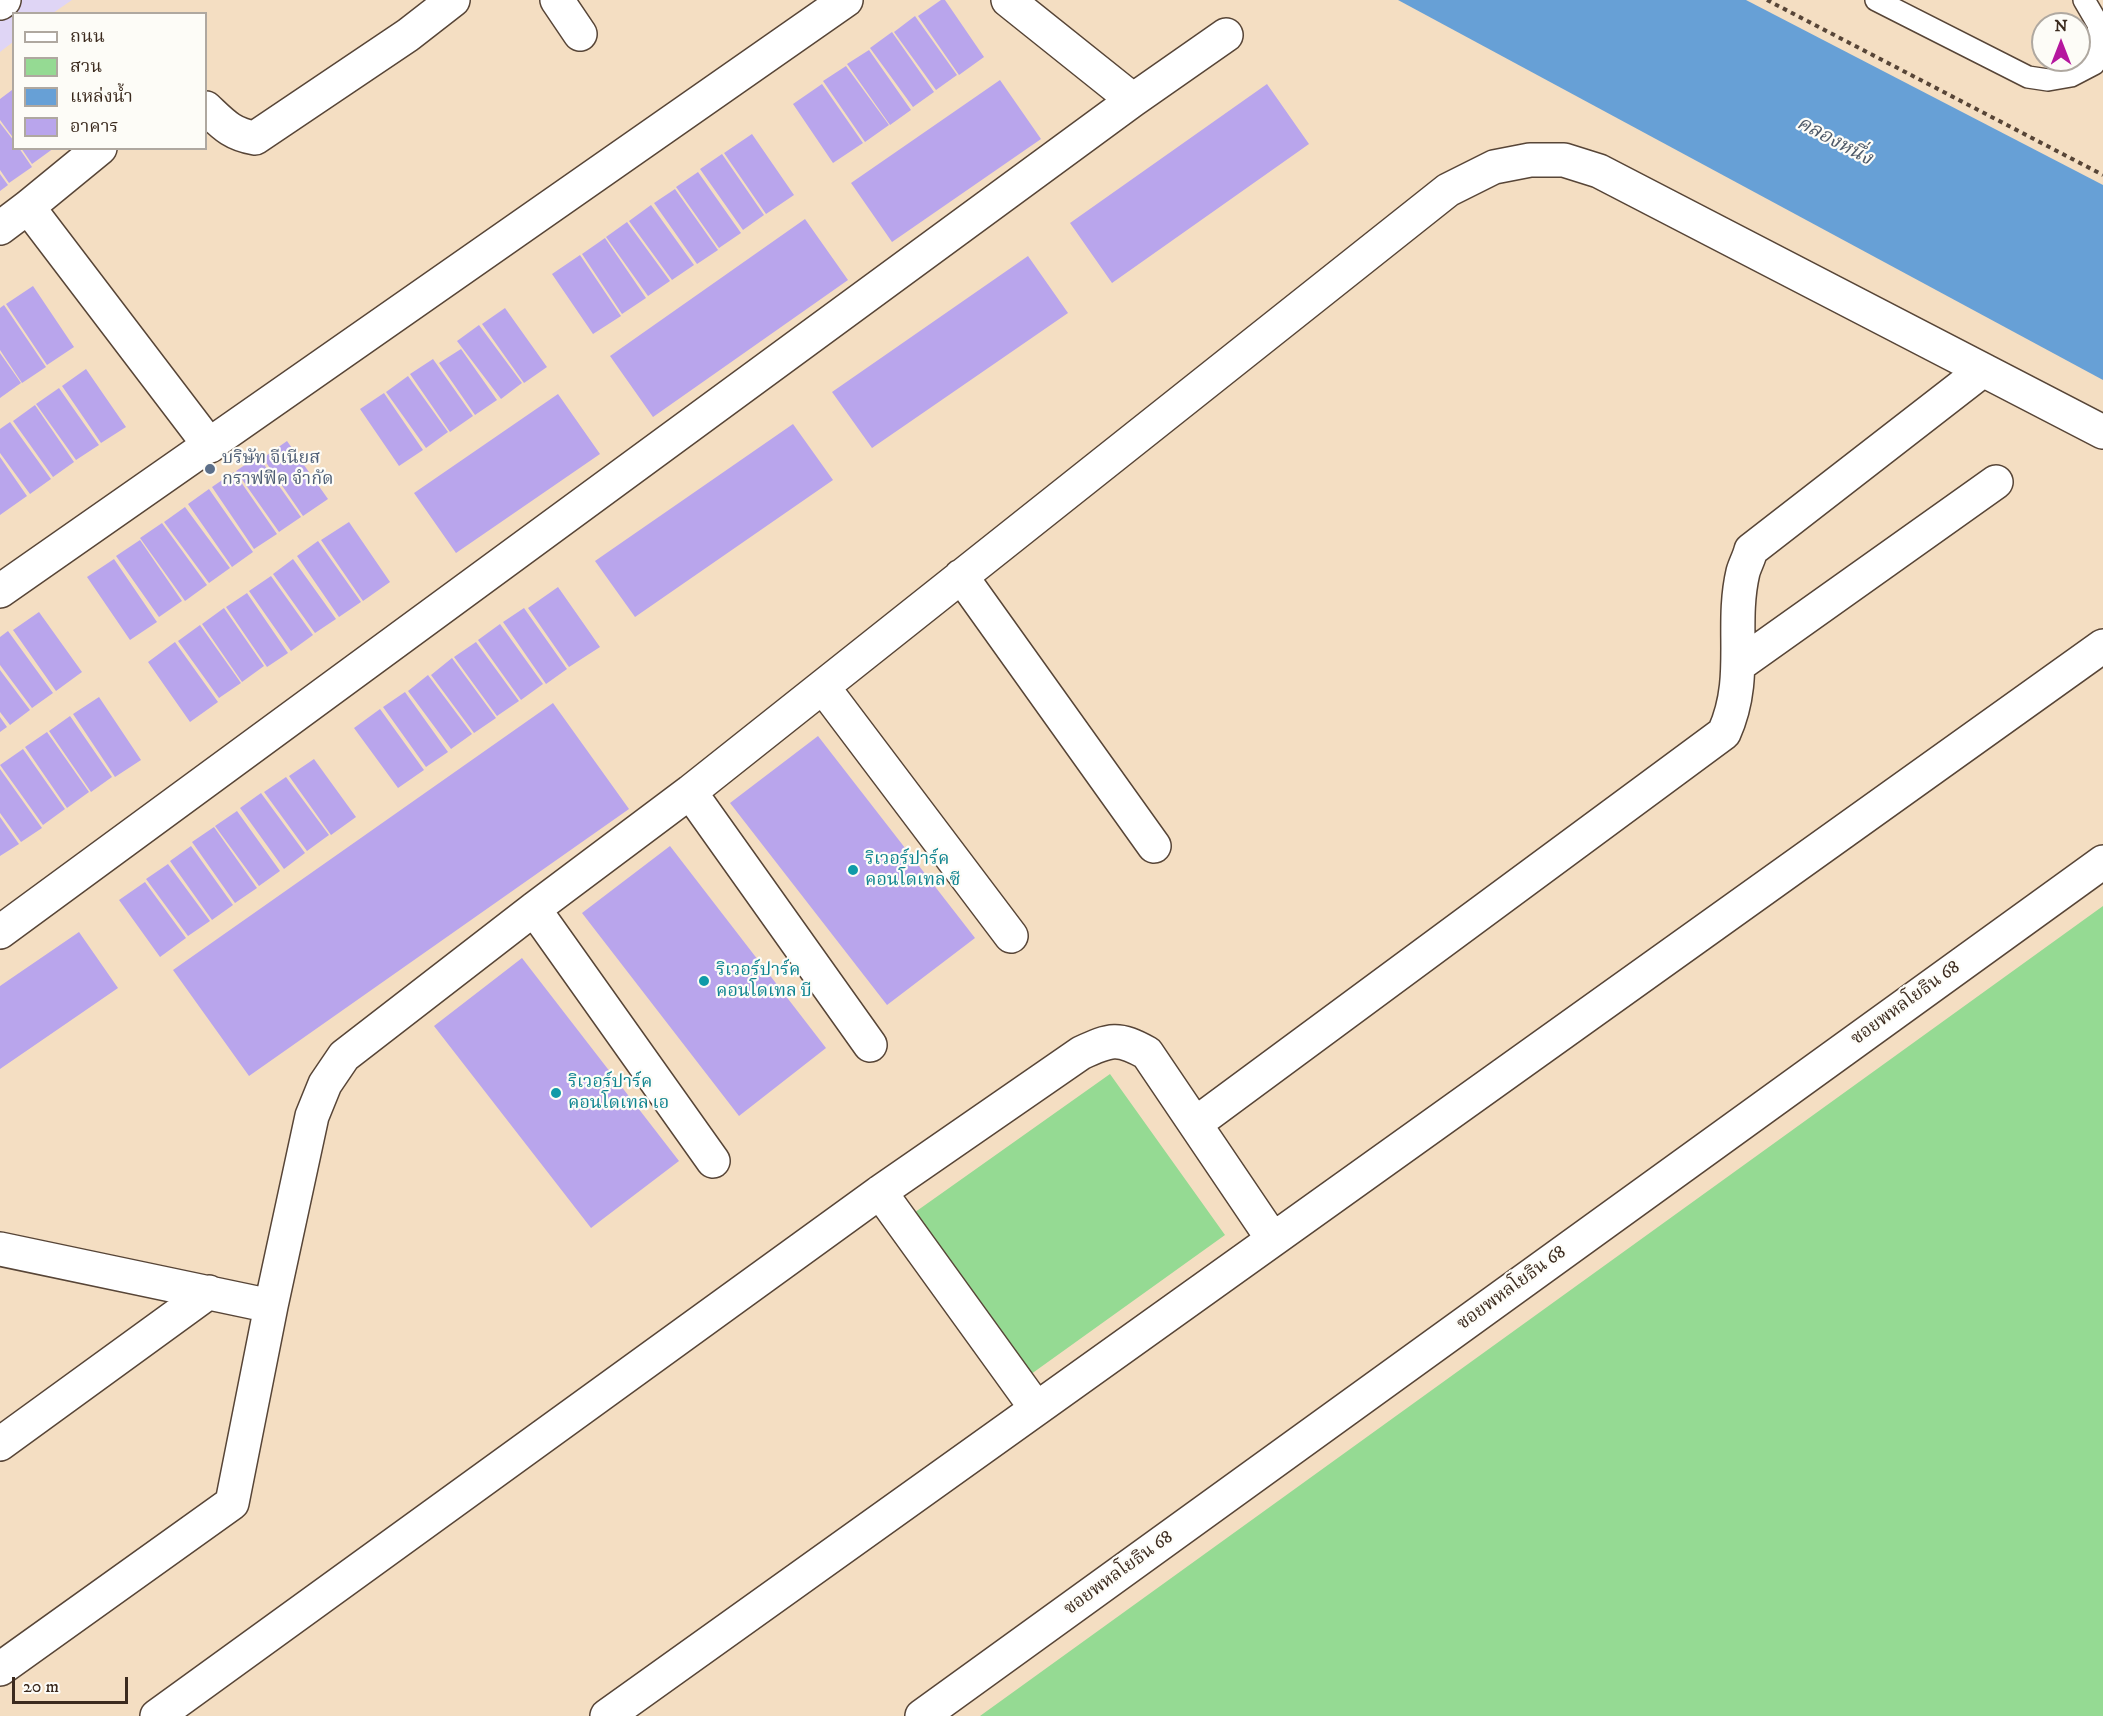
<!DOCTYPE html>
<meta charset="utf-8">
<style>
body{margin:0}
#map{position:relative;width:2103px;height:1716px;overflow:hidden;background:#f4dec2;font-family:"IM FELL DW Pica","Noto Serif Thai",serif}
canvas{display:block}
.legend{position:absolute;left:12px;top:12px;width:195px;height:138px;box-sizing:border-box;background:#fdfcf7;border:2px solid #afa8a0;margin:0;padding:8px 10px;list-style:none;font-size:18px;color:#3b2a1e}
.legend li{display:flex;align-items:center;gap:12px;height:30px}
.legend b{width:30px;border:2px solid #afa8a0}
.north{position:absolute;left:2031px;top:12px;width:60px;height:60px;box-sizing:border-box;background:#fdfcf7;border:2px solid #afa8a0;border-radius:50%;rotate:0deg;font-size:16px;font-weight:700;line-height:24px;text-align:center;color:#3b2a1e}
.north::after{content:'';display:block;margin:auto;width:21px;height:27px;background:#b5179e;clip-path:polygon(50% 0,100% 100%,50% 72%,0 100%)}
.scale{position:absolute;left:12px;top:1677px;width:116px;height:27px;box-sizing:border-box;border:3px solid #3b2a1e;border-top:0;padding-left:8px;font-size:18px;line-height:21px;white-space:nowrap;color:#3b2a1e;-webkit-text-stroke:4px #fdfcf7;paint-order:stroke}
</style>
<div id="map">
<canvas width="2103" height="1716"></canvas>
<ul class="legend">
<li><b style="height:8px;background:#fff"></b>ถนน</li>
<li><b style="height:16px;background:#95da93"></b>สวน</li>
<li><b style="height:16px;background:#67a0d6"></b>แหล่งน้ำ</li>
<li><b style="height:16px;background:#b9a5ec"></b>อาคาร</li>
</ul>
<div class="north">N</div>
<div class="scale">20 m</div>
</div>
<script>
const ctx = document.querySelector('canvas').getContext('2d');
ctx.lineJoin = 'round';
function fill(path, color) {
  ctx.fillStyle = color;
  ctx.fill(path, 'evenodd');
}
function trace(path, color, width, dash) {
  ctx.strokeStyle = color;
  ctx.lineWidth = width;
  ctx.lineCap = dash ? 'butt' : 'round';
  ctx.setLineDash(dash || []);
  ctx.stroke(path);
}
function write(font, color, halo, rows, align = 'center') {
  ctx.font = font + ' "IM FELL DW Pica","Noto Serif Thai",serif';
  ctx.lineWidth = 4.5;
  ctx.setLineDash([]);
  ctx.textBaseline = 'middle';
  ctx.strokeStyle = halo;
  ctx.fillStyle = color;
  for (const [text, x, y, turn = 0] of rows) {
    ctx.save();
    ctx.translate(x, y);
    ctx.rotate((+turn || 0) * Math.PI / 180);
    ctx.textAlign = isNaN(turn) ? turn : align;
    if (halo) ctx.strokeText(text, 0, 0);
    ctx.fillText(text, 0, 0);
    ctx.restore();
  }
}
const built = new Path2D(`
 M0,0H72L53,13L14,14L13,42L0,52Z`);
const green = new Path2D(`
 M2103,906V1716H980Z
 M1110,1074L1225,1235L1027,1377L911,1215Z`);
const water = new Path2D(`
 M1398,0H1746L2103,185V380Z`);
const building = new Path2D(`
 M941,0H945L984,57L959,75L918,16Z
 M915,16L957,75L936,90L894,32Z
 M892,32L934,92L913,107L870,48Z
 M869,50L911,110L890,125L847,64Z
 M846,66L889,125L865,142L823,81Z
 M1000,80L1041,139L892,242L851,183Z
 M822,84L863,143L833,163L793,104Z
 M1267,84L1309,144L1112,283L1070,223Z
 M12,90L14,92V139L0,120V99Z
 M0,123L14,141V148H19L32,167L9,183L0,170Z
 M752,134L794,195L766,214L724,153Z
 M21,148H54L32,164Z
 M722,154L764,215L743,230L700,169Z
 M698,172L741,233L719,248L676,187Z
 M0,174L8,185L0,191Z
 M675,189L718,250L697,264L654,203Z
 M651,205L694,265L672,280L629,221Z
 M805,219L848,280L653,417L610,356Z
 M627,222L670,281L648,296L606,237Z
 M605,238L646,298L622,314L582,254Z
 M580,255L621,316L593,334L552,274Z
 M1028,256L1068,313L872,448L832,392Z
 M33,286L74,347L47,365L6,304Z
 M4,305L46,367L22,383L0,350V308Z
 M505,308L547,367L524,383L482,324Z
 M479,325L522,383L501,399L457,341Z
 M461,349L497,400L475,415L439,363Z
 M0,353L21,383L0,398Z
 M433,359L473,416L450,432L410,374Z
 M86,369L126,427L101,443L62,386Z
 M408,376L448,432L426,448L386,392Z
 M59,388L99,445L76,460L36,404Z
 M384,393L423,450L399,466L360,409Z
 M558,394L600,454L456,553L414,493Z
 M35,405L74,462L53,477L13,421Z
 M10,422L51,479L30,494L0,453V429Z
 M793,424L833,480L635,617L595,561Z
 M287,441L328,499L303,516L263,458Z
 M258,456L301,517L279,532L236,471Z
 M0,457L27,496L0,515Z
 M234,472L277,534L254,549L212,487Z
 M209,489L253,552L232,567L188,504Z
 M185,507L230,568L209,583L164,522Z
 M349,522L390,582L363,601L321,540Z
 M162,523L207,585L185,601L140,538Z
 M140,540L182,601L159,617L116,556Z
 M318,541L361,602L339,617L297,556Z
 M114,559L157,622L130,640L87,577Z
 M293,559L336,619L315,633L273,574Z
 M271,576L313,635L291,651L249,591Z
 M558,587L600,647L569,667L528,608Z
 M247,593L288,653L267,667L226,607Z
 M224,608L264,666L242,682L202,624Z
 M524,608L567,669L546,684L503,622Z
 M39,612L82,672L56,691L13,630Z
 M500,624L543,684L521,700L478,640Z
 M200,625L241,683L219,698L178,641Z
 M8,631L53,693L32,708L0,665V637Z
 M175,642L218,702L190,722L148,662Z
 M476,642L519,701L497,716L454,657Z
 M452,658L496,718L474,733L431,675Z
 M0,670L30,710L10,725L0,712Z
 M428,675L472,734L451,749L408,691Z
 M405,692L448,752L426,767L383,707Z
 M99,697L141,760L115,777L73,714Z
 M553,703L629,809L249,1076L173,970Z
 M380,709L424,770L398,788L354,728Z
 M70,716L112,777L91,792L49,731Z
 M0,717L7,727L0,732Z
 M47,732L89,792L67,808L25,747Z
 M818,736L975,938L887,1005L730,803Z
 M23,749L65,809L43,825L0,765Z
 M314,759L356,817L331,835L289,776Z
 M0,769L42,828L21,842L0,813Z
 M286,777L329,835L307,851L264,792Z
 M261,793L305,853L284,869L240,808Z
 M237,811L280,871L259,886L215,826Z
 M0,817L19,844L0,856Z
 M214,827L257,888L235,903L192,842Z
 M191,846L233,905L212,920L170,861Z
 M670,846L826,1048L739,1116L582,913Z
 M168,864L210,921L188,936L146,879Z
 M145,882L186,938L160,957L119,900Z
 M79,932L118,988L0,1069V986Z
 M522,958L679,1161L591,1228L434,1026Z`);
const path = new Path2D(`
 M1767,0L2103,175`);
const lane = new Path2D(`
 M1876,0L2028,77L2048,80L2071,76L2094,64L2101,48L2098,24L2084,0`);
const street = new Path2D(`
 M557,0L580,34
 M1008,0L1133,100
 M0,3L4,0
 M206,108C223,124 231,134 255,138L408,35L453,0
 M28,207L210,446
 M0,228L28,207L100,148
 M961,576L1154,846
 M0,591L846,0
 M1740,664L1996,482
 M823,687L1011,936
 M690,792L870,1045
 M534,909L713,1161
 M0,932L1133,100L1226,35
 M1195,1124L1724,733C1749,678 1730,627 1743,572C1745,565 1749,558 1751,550L1983,370
 M880,1192L1036,1408
 M0,1249L271,1306
 M0,1444L209,1292
 M0,1669L232,1503L271,1306L312,1116L325,1084L344,1056L534,909L690,792L1448,190L1494,167L1530,160H1564L1599,171L2103,432
 M157,1716L880,1192L1081,1053C1111,1039 1118,1037 1147,1053L1272,1238
 M607,1716L2103,646
 M922,1716L2103,862`);
const markers = [
 [210,469,6,"#5c6f8a"],
 [853,870,6,"#0f9aa8"],
 [704,981,6,"#0f9aa8"],
 [556,1093,6,"#0f9aa8"]
];
const serviceNames = [
 ["บริษัท จีเนียส",222,459],
 ["กราฟฟิค จำกัด",222,480]
];
const cultureNames = [
 ["ริเวอร์ปาร์ค",865,860],
 ["คอนโดเทล ซี",865,881],
 ["ริเวอร์ปาร์ค",716,971],
 ["คอนโดเทล บี",716,992],
 ["ริเวอร์ปาร์ค",568,1083],
 ["คอนโดเทล เอ",568,1104]
];
const streetNames = [
 ["ซอยพหลโยธิน 68",1906,1004,-36],
 ["ซอยพหลโยธิน 68",1512,1289,-36],
 ["ซอยพหลโยธิน 68",1119,1574,-36]
];
const waterNames = [
 ["คลองหนึ่ง",1834,142,28]
];
fill(built, '#dfd5f5');
fill(green, '#95da93');
fill(water, '#67a0d6');
fill(building, '#b9a5ec');
trace(lane, '#574537', 24);
trace(street, '#574537', 36);
trace(path, '#574537', 4, [4.5, 4.5]);
trace(lane, '#fff', 21);
trace(street, '#fff', 33);
for (const [x, y, r, color] of markers) {
  const dot = new Path2D();
  dot.arc(x, y, r, 0, 2 * Math.PI);
  ctx.fillStyle = color;
  ctx.fill(dot);
  trace(dot, '#fdfcf7', 2);
}
write('18px', '#4e5e75', '#fdfcf7', serviceNames, 'left');
write('18px', '#0d838f', '#fdfcf7', cultureNames, 'left');
write('18px', '#3b2a1e', '#fdfcf7', streetNames);
write('italic 20px', '#4d5968', '#fdfcf7', waterNames);
</script>
